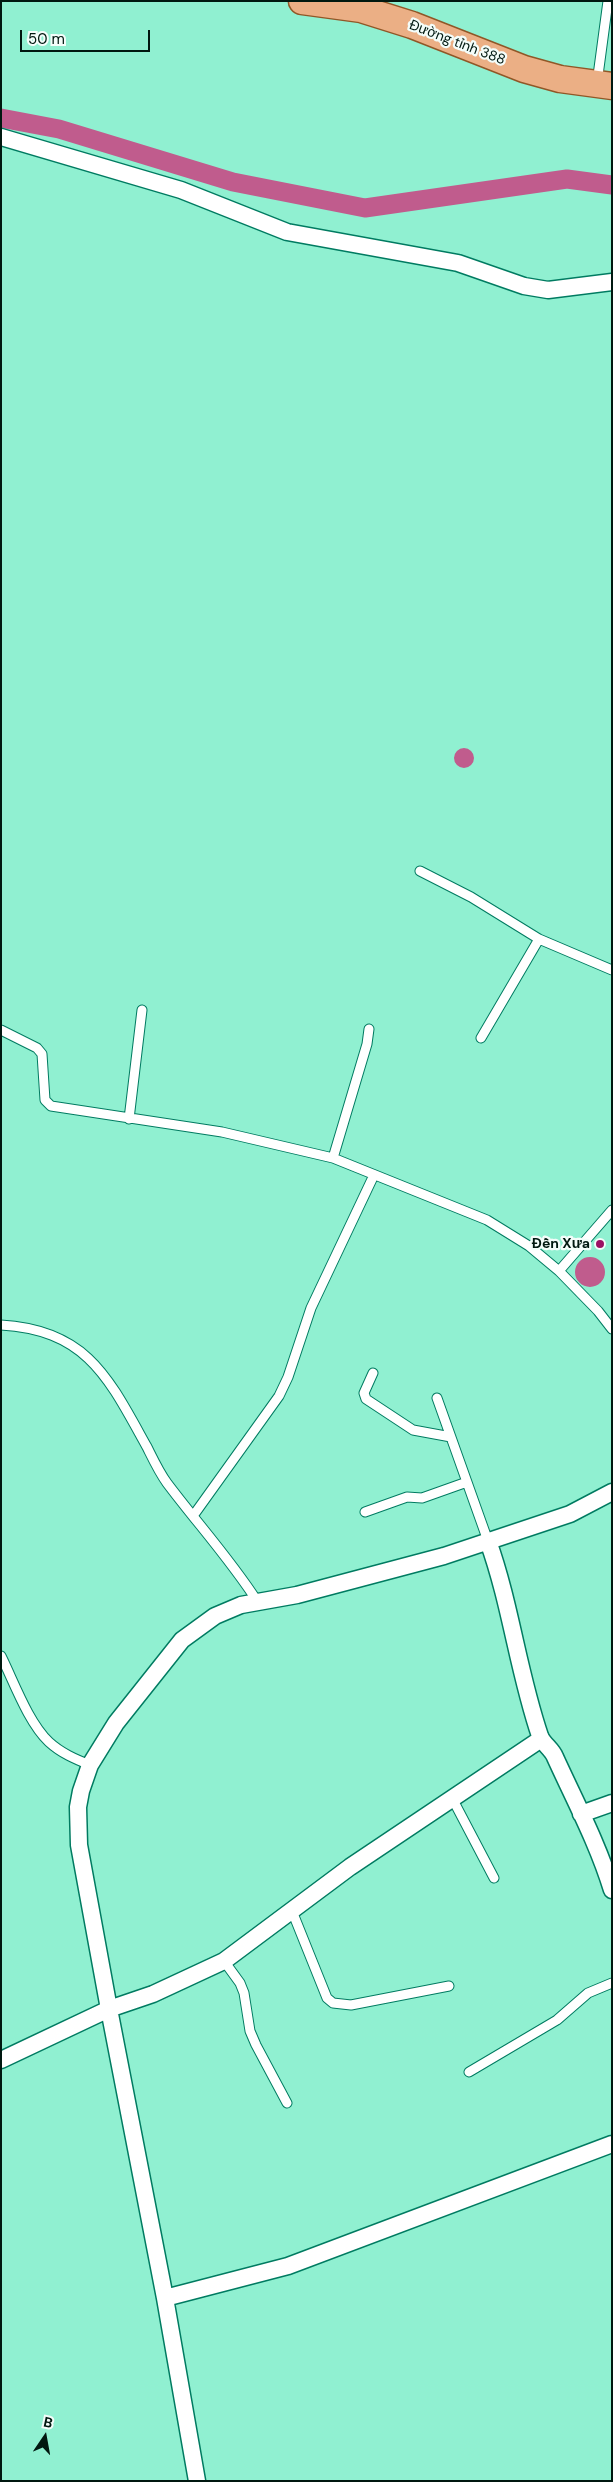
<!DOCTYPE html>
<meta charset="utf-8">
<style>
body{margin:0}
#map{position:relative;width:613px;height:2482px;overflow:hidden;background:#90f0d1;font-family:"DM Sans",sans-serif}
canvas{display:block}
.frame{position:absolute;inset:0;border:2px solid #001810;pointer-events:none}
.north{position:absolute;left:20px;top:2412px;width:50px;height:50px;-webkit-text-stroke:4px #f4fdfa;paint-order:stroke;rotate:12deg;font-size:14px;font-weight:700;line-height:20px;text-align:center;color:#001810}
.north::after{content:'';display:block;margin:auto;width:18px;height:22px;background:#001810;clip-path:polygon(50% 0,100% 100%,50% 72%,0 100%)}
.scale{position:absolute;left:20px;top:30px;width:130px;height:22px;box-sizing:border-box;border:2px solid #001810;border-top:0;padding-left:6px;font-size:15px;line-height:18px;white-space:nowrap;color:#001810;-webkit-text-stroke:4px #f4fdfa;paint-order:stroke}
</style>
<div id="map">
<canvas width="613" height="2482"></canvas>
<div class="frame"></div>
<div class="north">B</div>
<div class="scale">50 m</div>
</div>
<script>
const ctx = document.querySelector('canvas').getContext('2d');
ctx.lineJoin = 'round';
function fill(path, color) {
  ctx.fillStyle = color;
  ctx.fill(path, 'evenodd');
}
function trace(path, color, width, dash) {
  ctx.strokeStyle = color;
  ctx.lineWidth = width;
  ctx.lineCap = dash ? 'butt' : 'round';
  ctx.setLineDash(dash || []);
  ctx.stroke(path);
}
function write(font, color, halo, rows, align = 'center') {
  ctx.font = font + ' "DM Sans",sans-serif';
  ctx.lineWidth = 4.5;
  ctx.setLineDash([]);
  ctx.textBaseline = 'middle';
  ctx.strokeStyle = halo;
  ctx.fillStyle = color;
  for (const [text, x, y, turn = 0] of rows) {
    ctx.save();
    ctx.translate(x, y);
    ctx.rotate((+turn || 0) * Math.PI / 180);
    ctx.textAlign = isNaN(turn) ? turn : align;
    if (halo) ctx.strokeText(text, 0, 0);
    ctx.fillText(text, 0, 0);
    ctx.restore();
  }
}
const water = new Path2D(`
 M454 758a10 10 0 1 1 20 0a10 10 0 1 1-20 0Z
 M575 1272a15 15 0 1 1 30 0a15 15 0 1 1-30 0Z`);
const canal = new Path2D(`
 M1,118L59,129L233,182L365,208L567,179L612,185`);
const lane = new Path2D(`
 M597,83L608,1
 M420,871L471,897L539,939L612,970
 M1,1030L37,1048L42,1054L45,1100L51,1106L222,1132L333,1158L487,1220L529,1246L559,1271L598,1311L612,1329
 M481,1038L539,939
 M129,1119L142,1010
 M333,1158L367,1044L369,1029
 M559,1271L612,1210
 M1,1325C88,1330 109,1379 147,1447C153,1459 159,1472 167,1483C197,1523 230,1559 257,1601
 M373,1373L364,1393L366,1399L413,1430L451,1437
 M437,1398L488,1541
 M365,1512L407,1497L422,1498L467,1482
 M193,1516L279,1396L288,1377L311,1308L374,1175
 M1,1656C14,1682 28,1722 49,1742C61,1753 75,1759 90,1765
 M452,1798L494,1878
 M292,1911L327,1998L333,2003L351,2005L449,1986
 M224,1961L240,1983L244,1993L250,2031L256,2045L287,2103
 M469,2072L557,2020L588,1993L612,1983`);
const street = new Path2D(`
 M1,137L181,190L287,232L458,263L524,286L548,290L612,282
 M488,1541C511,1605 518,1672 540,1736C543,1744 552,1749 555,1757C575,1801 598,1844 612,1890
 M581,1814L612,1803
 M1,2060L109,2009L79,1845L78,1807L81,1791L90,1765L116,1723L182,1640L215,1616L241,1605L297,1595L444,1556L570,1514L612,1492
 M165,2298L288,2266L612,2144
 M197,2481L165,2298L109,2009L153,1994L224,1961L350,1867L541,1739`);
const primary = new Path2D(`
 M302,1L361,9L412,25L524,69L560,79L612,86`);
const markers = [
 [600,1244,5,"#9b1263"]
];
const streetNames = [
 ["Đường tỉnh 388",457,43,21]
];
const poiNames = [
 ["Đền Xưa",590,1244]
];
fill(water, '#c05c8d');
trace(canal, '#c05c8d', 19);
trace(lane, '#007b61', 11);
trace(street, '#007b61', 19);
trace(primary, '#905727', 29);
trace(lane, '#fff', 9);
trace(street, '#fff', 16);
trace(primary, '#ebaf85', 26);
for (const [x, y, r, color] of markers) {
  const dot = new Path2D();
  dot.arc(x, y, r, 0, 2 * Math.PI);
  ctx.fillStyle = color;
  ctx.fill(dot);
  trace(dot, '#f4fdfa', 2);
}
write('14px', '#001810', '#f4fdfa', streetNames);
write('bold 14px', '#001810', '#f4fdfa', poiNames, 'right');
</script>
